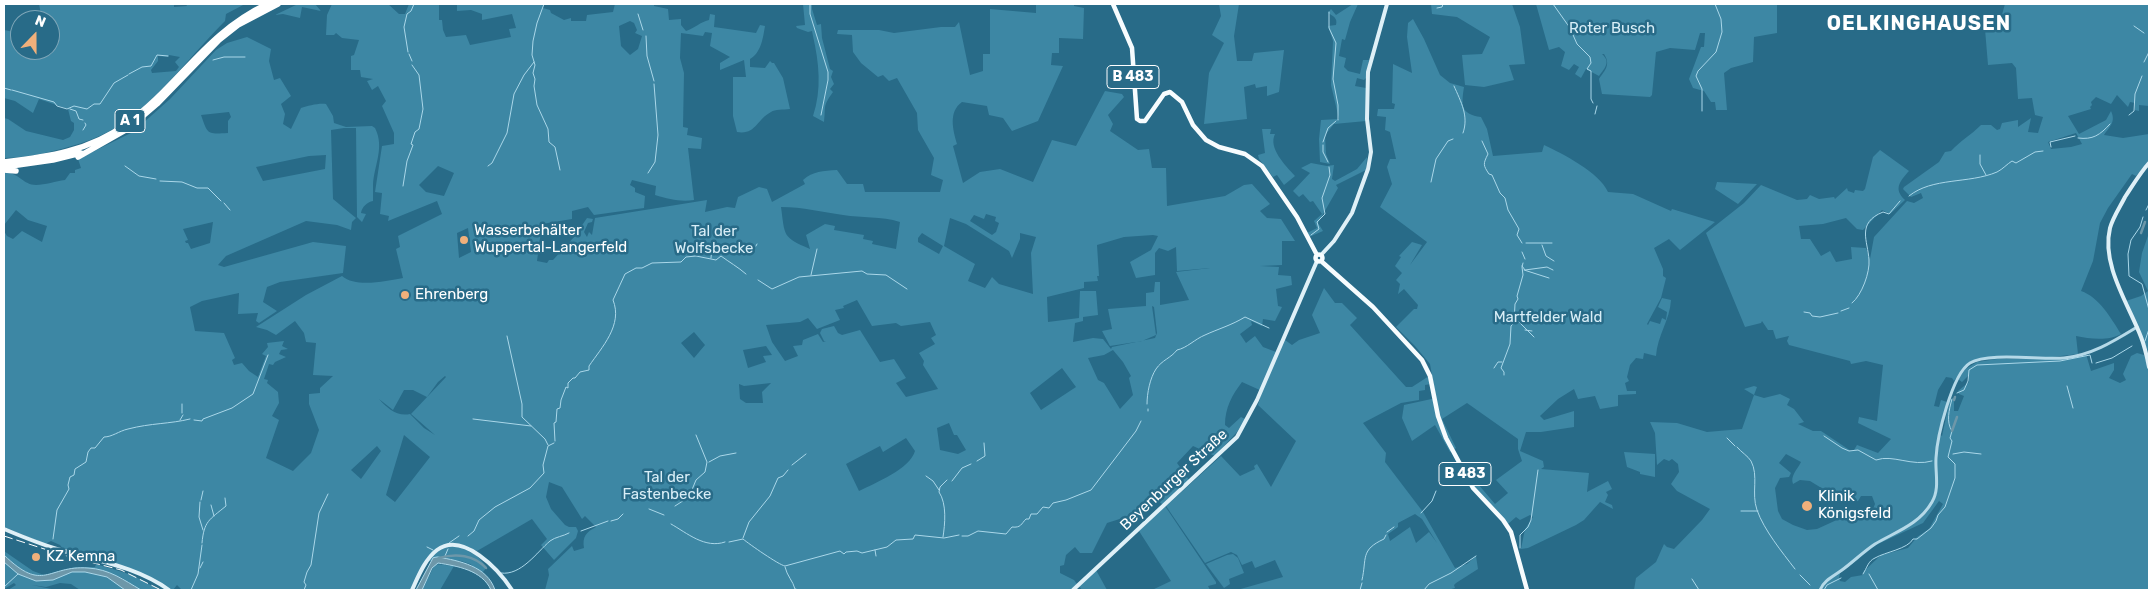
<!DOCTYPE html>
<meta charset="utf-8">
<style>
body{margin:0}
#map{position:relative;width:2153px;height:594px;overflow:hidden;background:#286b88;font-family:Rubik,sans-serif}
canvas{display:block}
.frame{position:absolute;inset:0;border:5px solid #fff;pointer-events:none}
.north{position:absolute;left:10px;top:10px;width:50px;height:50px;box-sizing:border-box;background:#286b88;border:1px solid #7ea6b8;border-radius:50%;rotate:22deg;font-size:14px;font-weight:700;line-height:20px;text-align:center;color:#fff}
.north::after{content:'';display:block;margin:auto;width:18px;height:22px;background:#f0b07b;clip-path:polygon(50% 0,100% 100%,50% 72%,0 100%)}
</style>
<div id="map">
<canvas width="2153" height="594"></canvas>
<div class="frame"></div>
<div class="north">N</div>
</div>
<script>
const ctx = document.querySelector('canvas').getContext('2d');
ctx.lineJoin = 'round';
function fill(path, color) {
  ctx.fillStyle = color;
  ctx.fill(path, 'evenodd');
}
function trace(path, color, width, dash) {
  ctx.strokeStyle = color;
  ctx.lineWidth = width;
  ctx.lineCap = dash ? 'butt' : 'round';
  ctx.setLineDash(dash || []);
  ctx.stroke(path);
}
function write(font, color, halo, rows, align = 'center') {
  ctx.font = font + ' Rubik,sans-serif';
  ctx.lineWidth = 5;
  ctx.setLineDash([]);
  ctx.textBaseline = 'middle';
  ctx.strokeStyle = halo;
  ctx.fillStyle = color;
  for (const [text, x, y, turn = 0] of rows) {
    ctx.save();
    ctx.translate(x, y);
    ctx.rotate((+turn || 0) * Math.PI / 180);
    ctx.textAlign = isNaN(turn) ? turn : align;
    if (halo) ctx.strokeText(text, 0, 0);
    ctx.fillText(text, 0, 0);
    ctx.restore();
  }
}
const green = new Path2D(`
 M39,4H174V7L187,6L186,4H245L226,14L225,21C194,52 159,98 124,122C103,137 78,145 53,151C37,155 20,158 4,158V118L8,119L26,131L63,140L70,137L74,130V123L71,121L68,109L39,99L33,113L15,101L4,98V30L19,33L20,30V50H50V20H42ZM169,55L180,57L175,62L179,67L176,71L152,73L151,70L158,61V56L168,57Z
 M298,4H315L321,11L302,7L300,18L283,14L275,15Z
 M332,4H388L399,14H405L409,4H439V20H442L443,30L446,37L466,35L470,45L511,37L509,29L516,28L512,14L482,20V14L471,10L457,11V4H544L543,8L550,10L551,13L564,20L571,18V21H586L587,15L613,12L615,4H654V6L668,9L669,20L681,19V25L686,31C695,28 700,22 709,20L710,14L715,15L714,27L756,33L760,25L765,26C763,38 761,53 750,59V67L765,68L770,61L772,63H774L783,78L790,109C783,110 775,109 771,112C756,120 756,135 737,132L733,116V77H746L744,60L720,70V63L730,57L710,46L712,33L705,32L703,36L681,33L680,58L684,73L683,127L688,128L687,135L702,138L701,149L688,148L694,200C680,202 669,199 655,195L656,186L632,180L630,185L635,188V192L645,196L644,208L594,215L588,207L572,211V219L542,224L537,261L547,263L549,260H553L574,237L587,218L593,219L592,222L588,223L584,232L587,237L589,232L592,235L595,218L707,200L705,212L727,207L735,208L738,197L759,187L767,189L772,202L805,184L803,180C813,171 823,171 837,170L847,184H863L865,192H940L943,180L931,175L934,158L918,130L917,113L897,78L889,81L883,75L878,77L861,63L853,52L852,35L837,34L838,30H879L894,33L941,27H955L959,22L970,75L983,71V54H990V9L1036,13V4H1074V6L1084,8L1083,39L1059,38V53H1052L1051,65L1063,66L1038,121L1012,131L1003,118L989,115L987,106L962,102C948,112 953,130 957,144L953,146L963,183L980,172L1000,169L1033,182L1052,140L1076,146L1105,91L1122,94L1124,97L1108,115L1113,124L1110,131L1138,150L1149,149L1152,168H1166L1167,206L1225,196L1244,185L1252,184L1270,204L1260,211L1267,218L1281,219L1295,241H1282V265L1260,266L1279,267L1278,275L1291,276L1292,285L1276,289L1278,306L1282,307L1275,321L1263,319L1262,326L1251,321L1252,325L1240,334L1246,343L1255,336L1263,347L1276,352L1285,340L1292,345L1299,340L1320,333L1312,315L1324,288L1335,303H1342L1357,318L1350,325L1406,387H1412L1429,376L1431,384L1425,385V390L1419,391V400L1401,403L1363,423L1386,453L1385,462L1423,512L1455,568L1467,564L1476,556L1478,569L1456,583L1454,585L1455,588L1448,590H1237L1283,577L1275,560L1255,568L1252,561L1242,565L1237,555L1231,552L1205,563L1166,506L1221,456L1240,476L1255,469L1254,466L1257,464L1271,487L1296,441L1258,405L1262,391L1242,382C1232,395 1225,408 1225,425L1229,428L1241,417L1245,419L1237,432L1215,456L1193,446L1177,463L1189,480L1163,505L1153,496L1129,516L1107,523L1092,553H1080L1075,547L1066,555L1064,565L1060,566V573L1074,580L1077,584L1071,590H545L549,575L548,569L572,546L574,551L584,548C582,537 586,532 596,527L585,516L582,519L562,487L549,482L546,497L551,509L565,525L569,527H576L578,531L576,538L554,560L541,545L547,539L532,519L477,551L469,547L468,551L477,556L487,567L482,573L470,564L461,561L433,558L431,561H428L412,590H182L177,585L173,590H170L155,580L63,549L60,545L51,541L45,544L4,527V231L7,236L13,239L22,231L42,242L47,226L28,220L16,210L4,225V172C20,173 23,185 36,185C45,185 56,181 65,180L70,173H75V170L81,168L78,159L133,132L170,99L216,50L227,43L247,37L271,49L269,61L274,80L280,78L291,96L281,104L285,114L283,124L291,129L301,108C308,106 318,103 326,104L333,116L334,123L346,127L372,126L375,128C385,148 374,165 373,185C373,190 373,196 373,201C367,202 362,207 361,213L366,214L362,222L357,217L356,128H344L331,130L333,199L356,218L352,222L351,230L337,225L306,221L226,256L218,265L224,267L313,242L346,246L343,273L280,282L267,287L263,302L277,311L259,323L256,321L258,313L238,314L239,293L202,301L190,307L195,331L224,333L235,358L232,360L234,365L242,363L249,371L258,377L266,356L262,354L268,347L267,343L284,341L282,346L288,349L281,350L279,354L286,357L275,362L273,365L269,364L264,379L268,380L267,383L278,392L279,403L272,416L279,420L266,458L293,471L311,453L319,430L309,404V394L320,393V388L333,376L313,375L316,343L306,342L304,333L295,321L276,335L267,330L256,327L306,295L342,276C356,288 386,281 403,278L396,249L400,247L398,236L442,214L437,201L388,221L389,216L380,214L382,193L375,192L382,146L394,144V133L382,106L386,101L378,86L372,90L367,81L373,79L361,77L360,70H351V56L354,55L359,40L342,38L336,33L334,35H326L327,15ZM630,21L634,23L637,30L635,33L642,36L638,49L630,55L621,46L619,26ZM229,112L231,117L228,121V133C207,134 208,135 201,115ZM326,155L325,169L263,181L256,167L309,156ZM438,166L454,173L444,196L426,192L419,185ZM781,207C803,207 822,212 843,215C862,218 881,216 900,222L896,249L872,244L873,241L863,239L864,235L834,230L835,226L825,224L806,235L810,249C782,237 785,236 781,207ZM986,214L996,217L995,221L999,223L996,232L992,235L970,221L974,215L984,219ZM950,218L966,224L1009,251L1012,258L1020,239V233L1036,237L1031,253L1033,294L999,284L992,277L985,288L968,281L975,264L944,246ZM213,222L210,243L191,249L188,243H186L185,241L188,240L183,229ZM468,228L471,252L459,258L457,233ZM922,233L943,246L939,254L918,242V238ZM1153,235L1158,236L1151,250L1130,262L1136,278L1155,275V253L1159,248L1168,251L1176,247L1177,271L1210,268L1176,272L1189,300L1160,305V282H1155L1154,292L1146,293V306L1108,309L1112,329L1102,331L1110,346L1142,341L1156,335L1152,306L1154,307L1157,333L1155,338L1112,347L1111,349L1103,339L1093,338L1073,342L1075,323L1083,321V317L1098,315L1096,291H1080L1079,318L1048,322L1047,297L1084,288V282L1098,281L1097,276H1099L1097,245L1124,237ZM857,300L872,326L896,323L901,326L930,322L936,335L931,338L935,344L919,353L924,361L923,365L938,389L906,397L896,383L906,378L894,359L880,362L860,330L842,335L838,333L834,326L822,329L820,333L824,341H826L823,342L818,334L803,340L802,345L793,346L798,356L785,361L772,342L766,325L800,322L808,318L817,329L840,320L835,310L844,308L843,306ZM694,332L705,345L694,358L681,343ZM766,346L772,355L763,356L766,362L748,368L743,350ZM1113,350L1123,362L1131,376L1129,378L1133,395L1120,409L1104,383L1098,380L1088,358L1104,355ZM1062,368L1076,387L1041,410L1030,393ZM445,376L446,377L411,414L435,435L424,428L410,414C397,417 387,408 379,399L393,410L404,390H413L427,397L438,382ZM771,383L762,392L763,403H746L740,399L739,384L744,386ZM949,423L954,435H957L966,450L958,454L940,450L937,428ZM404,435L430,457L395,502L386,495ZM906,438L915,451C910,469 875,483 859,491L846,464L880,446L883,452ZM377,446L381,451L361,479L351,470ZM1415,514L1422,519L1437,543L1429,532L1416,543L1410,527L1390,541L1388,534L1398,527V523Z
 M803,4H812V9L817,25L821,24L822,38L830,69L833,71L831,77L834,84L830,89L833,92C822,107 826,107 824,122L813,116C822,89 819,63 813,36L812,31L808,32L797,28L796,26L805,25Z
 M1219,4H1239L1234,36L1237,61H1252L1254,53L1284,50L1279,92L1267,96V86L1256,88L1255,84L1244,87L1247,119L1204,124L1209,73L1224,43L1212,35L1221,16Z
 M1353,4H1358L1350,22L1345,40L1342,39L1339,56L1346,58L1344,67L1348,71L1360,74L1363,60H1369L1366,78L1364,80L1357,78L1355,86L1366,88V121L1334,124L1325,135L1326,154L1330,164L1320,162L1319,139L1321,120L1339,119L1331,85L1333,41L1328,26L1336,25C1338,18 1333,16 1328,13L1331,9L1336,15Z
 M1431,4H1512L1520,27L1525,64L1509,65L1514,80L1484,87L1465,85L1462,55L1482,54L1490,37L1457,17L1432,14Z
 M1536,4H1777V33L1754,37L1753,62L1731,68L1724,73L1727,110H1716L1715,102H1711L1704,91L1693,88L1689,79L1701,47H1704L1705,33H1700L1695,50L1670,48L1656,52L1652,95L1650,97L1602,94L1599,79C1605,70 1611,65 1604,54H1602C1611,62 1605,68 1599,76L1586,69L1581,78L1575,74L1579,67L1574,64L1569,70L1561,66L1565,52L1559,47L1549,50Z
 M2005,4H2149V106L2139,105V111L2135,110V103L2130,102L2128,107L2117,95L2111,104L2096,97L2091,102L2092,105L2090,107L2091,109L2068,116L2079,134L2106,120L2111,111C2116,122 2110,126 2104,135L2123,138L2149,134V161L2136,176L2132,174L2108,208L2100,223L2093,261L2081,291C2099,297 2111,318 2121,334C2109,341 2090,339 2076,336L2078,354L2052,357L2001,356L1974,360L1965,366L1954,381L1952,378L1946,377L1938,390L1934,406L1939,407L1941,400L1947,402L1939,434L1942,436L1950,399L1954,400V411H1958L1964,396L1959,394L1958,391L1969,382L1968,376L1962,382L1958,379L1964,370L1977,362L1997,359H2058L2086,354L2091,371L2114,363V370L2109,378L2120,383L2126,380L2123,374L2131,356L2137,353L2144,355L2149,370V590H1634L1636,578L1656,562L1664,544L1667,547L1674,549L1702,520L1710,509L1677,491L1671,484L1679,472L1678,464L1672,459L1669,461L1664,459L1657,465L1655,433L1650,422L1677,423L1707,432L1742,429L1754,395L1744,389L1754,386L1757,387L1754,395L1764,398L1780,394L1790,399L1787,405L1794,409L1804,422L1798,424L1813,431H1821L1851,451L1854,450L1857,445L1878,453L1891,439L1858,423L1859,417L1877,421L1883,365L1866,361L1851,364L1850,361L1789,345L1787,341L1789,336L1776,339L1773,330H1768L1762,321L1761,323L1745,327L1706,233L1744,203L1761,185L1797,200L1807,199L1810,195L1819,199L1834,197L1835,199L1847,188L1848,191L1854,193L1855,190L1863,191L1865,189L1873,157L1880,150L1909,171C1900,181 1893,189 1905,200L1890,214L1882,210L1863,230L1857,229L1846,218L1823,224L1799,226L1801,239H1810L1821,256L1830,251L1836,262L1852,259L1851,247L1866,248L1870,259L1874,237L1907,201L1914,203L1923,198L1921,193L1911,197L1903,189L1904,187L1939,162L1945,152L1951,151C1960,141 1971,135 1981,125H1991L1997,130L2000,129L2002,123L2018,120V127L2031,118L2028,132L2038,133L2043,117L2035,115L2032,98L2018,99L2016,68L2012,63L1988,65L1985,29L1988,18H2001ZM2076,133L2082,144L2071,147L2051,149L2048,142ZM1786,454L1801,462C1797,470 1790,476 1793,484L1800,480L1810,481L1846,503L1858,501L1861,496H1872L1875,504L1870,517L1852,513L1817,529L1807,530L1793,525L1782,519L1778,511L1775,488L1780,478L1789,477L1791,473L1779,463ZM1939,501L1943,504L1929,529L1917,537L1908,548L1881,555L1863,572V575L1851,577L1845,582L1840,581L1839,578L1840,573L1876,545L1923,523Z
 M1413,19L1424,39L1440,75L1450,83L1464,87C1461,106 1461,114 1481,117L1487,129L1493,156L1542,152L1544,145C1563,154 1599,172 1608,192L1633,194L1671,211L1672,209L1715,222L1680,250L1669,239L1654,248L1663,269V276L1666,278L1661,298L1647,324L1648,325L1650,321L1660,324L1662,318L1666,320L1667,312L1658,307L1662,298L1671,300C1670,320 1657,336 1656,356L1644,353L1643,359L1636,358L1630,365L1627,377L1629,381L1625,383L1627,391H1636V394L1618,395V406L1600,409L1595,396L1578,399L1574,389L1558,399L1540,416L1544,420L1574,411V427L1541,432H1526L1520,451L1543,461L1544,467L1541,469L1589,473L1587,492L1608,481L1612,489L1606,492L1608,495L1605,502L1612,505L1613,509L1600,502L1584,520L1576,525L1528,548L1521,549L1525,529L1533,517L1530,515L1520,520L1516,517L1508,524L1485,500L1469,479L1472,477L1495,504L1508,493L1496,480L1522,461L1518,449V439L1467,403L1442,419L1456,448L1450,452L1435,425L1412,441L1402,418L1404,405L1436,398L1430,364L1415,346L1396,327L1414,309H1417L1418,305L1404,289L1398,294L1400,284L1396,280L1402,273L1395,266L1401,257L1399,256L1412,242L1422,245L1410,265L1427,242L1380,207L1392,184L1387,167L1390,159H1396L1390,132L1385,130L1386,117L1377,116L1378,109H1394L1395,104L1392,103L1393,64L1412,73L1407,37L1408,23Z
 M1262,129H1271L1270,134H1275C1268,148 1285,165 1295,176L1284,185L1277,175L1273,177L1259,159L1258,155L1265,153Z
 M1367,157L1366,170L1336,185L1338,188L1318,223L1323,231L1309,237L1307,233L1317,228L1314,221L1322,214L1313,201L1310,202L1303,194L1299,197L1293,191L1310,173L1301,168L1311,163L1327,166L1334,165L1332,179L1335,181L1357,169Z
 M1717,182L1757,184L1738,204L1715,189Z
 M2149,233V353L2126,301L2141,296L2148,291L2139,272L2142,253Z
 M1624,452L1655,454V477L1640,474V472L1627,467Z
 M1165,506L1216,582V584L1208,586L1210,590H1152L1171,581L1139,531Z
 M4,551L33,571L44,575L75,567H95L96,564L132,575L160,590H141L122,578L96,569H76L46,576H35L18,568L4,555Z
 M1233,554L1238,558L1244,573L1229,579L1230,584L1224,588L1206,564L1227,555Z
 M4,562L17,573L30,579L49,580L72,572H85L107,577L125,590H80L71,584L60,583L46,587L32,585L56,590H8L16,585L14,583L4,589Z
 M435,564L454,566L440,590H422Z
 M1096,570L1107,590H1082L1079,586Z`);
const water = new Path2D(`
 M4,555C44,594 47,565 88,568C109,569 124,580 141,590H125L107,577L85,572H72L53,580L36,581L18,574L4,562Z
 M438,557C460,561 487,566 495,590H491C482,570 457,566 438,563L432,568L422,590H416L433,558Z`);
const stream = new Path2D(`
 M544,4L537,23L533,41L532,55L535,65L533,73L535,79L534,86L537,105L548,129L549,142L555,147L560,170
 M810,4V14L828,72V80L821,115
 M1553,4L1570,28L1577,44L1590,57L1591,63L1587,69L1591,71V99L1593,103
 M1437,8L1442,7L1443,4
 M1329,12V28L1336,43L1333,79L1338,105V120
 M638,14L643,30
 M2134,26L2144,33
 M646,36L647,56L654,81
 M408,52L404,27L407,14L411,11L414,4
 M409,54L412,61
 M213,60L224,57H245
 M2144,62L2149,52
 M129,74L142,67L151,66L157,55L168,56
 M1454,86C1461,102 1469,116 1463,133
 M4,88L11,90
 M12,90L54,102L57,106L67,109L74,106L87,109L94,104H100L114,83L128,75
 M70,109L76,111L79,119L83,120
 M1702,111V89L1696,76L1698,71L1716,52L1722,32L1721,19L1715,4
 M1595,114L1597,106
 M2129,115L2134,111L2135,94L2142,76
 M83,130L86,125L85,123
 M2078,138C2093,140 2100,135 2110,124
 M1482,141L1488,154C1483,164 1483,165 1489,174L1492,175L1500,193L1505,198L1508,210L1519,229L1517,235L1522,243
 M1323,142L1328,128L1336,121
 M1323,145V152L1328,162
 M2051,147L2050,142L2075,136
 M1980,155V164L1986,175
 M125,166L139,176L156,179
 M488,166L492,163L507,133L514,94L524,75L534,62
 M648,173L655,162L658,135L654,84
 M160,181L182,182L197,188H208L221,201
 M1431,182L1436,159L1448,141L1453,139
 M403,186L407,161L413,145L411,144L415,132L419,129L423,109L419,75L412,65
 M1909,196C1932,177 1969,184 1997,172C2003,169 2007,164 2012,161L2016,163L2035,152L2043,151
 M224,203L230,210
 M2146,210L2149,204
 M2143,217L2140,227L2131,240L2128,254L2129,276L2142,284L2149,310
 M1311,235L1319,229L1317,222L1325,214L1322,198L1330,175L1329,167
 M713,243L714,242
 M1526,243H1552
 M1542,245L1546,256L1554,261
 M756,246L757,244
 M1522,252L1525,259
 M711,258L712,247
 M1522,266L1525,270L1547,267L1553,270
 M1524,270L1549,278
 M811,275L817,249
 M758,280L772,289L799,277L862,271L867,274L886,275L907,289
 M1852,303C1862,295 1870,272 1869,260C1868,241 1856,223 1883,212L1889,214L1900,201
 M1841,311L1849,308
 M1804,312L1810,313L1812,316L1820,317L1838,313
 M1516,317L1532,321
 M1516,319L1534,337
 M1525,330L1532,331
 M507,336L522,404V417L545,439L548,445
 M2145,341L2149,329
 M2096,363L2112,358L2132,346
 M1494,368L1498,362H1502
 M1504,375V372L1501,368L1510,344L1511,326L1514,323L1515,304L1518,299L1517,296L1523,275L1522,267L1523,263
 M2067,386L2073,408
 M1957,393L1964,390L1968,381L1969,370L1977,365L2060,361L2090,355L2092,363
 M1147,404C1147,393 1150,378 1156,369C1162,360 1171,358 1177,350C1187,348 1195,339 1205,335C1218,329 1232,325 1245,317L1269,328
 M1148,409V411
 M182,413V404
 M473,419L531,426
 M180,420L183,415
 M194,420L202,421L203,419L232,408L253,394L268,355
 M1824,436L1842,448L1849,451L1858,450L1876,460C1893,454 1912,467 1932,461
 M1727,438L1735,446
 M555,441L554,423L556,422L557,409L560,408L561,400L566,387L568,388V383L573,378H575L580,372L589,370V366C602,347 623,325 613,300L625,274L636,268H642L652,263L681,262L686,257L696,256L716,260L721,256C729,262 738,267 746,274
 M1737,447C1741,452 1748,456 1751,461C1759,476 1751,493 1757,510C1764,530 1782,552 1795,569
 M1953,454L1964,452L1981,454
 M977,461L985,456L984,443
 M709,462L720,456L736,453
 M792,465L806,454
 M926,476L933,481L939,490
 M952,481L962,468L971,464
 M201,500L203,491
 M200,502L199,517L203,530
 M211,505L214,516
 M675,506L689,497L696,480L705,472L707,462L696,435
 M649,509L664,515
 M1741,511H1758
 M1421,513L1432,501L1436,491
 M611,521L618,519L623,514
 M671,524C687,533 705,549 725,542
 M581,531L608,521
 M1387,532L1394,527
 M468,536L474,531L479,520L495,507L530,488L544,473L543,465L548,446L554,443
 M962,536H968L978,531L1006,534L1012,527C1021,528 1021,524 1026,519H1029L1031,514H1037L1043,507L1049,508L1053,503L1066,500L1091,490L1136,431L1141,421
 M943,537C945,524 947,504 939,492L940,487L947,480
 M743,538L749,522L770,496L778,478L783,476L788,470
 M53,539L57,510L69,489L68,485L70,477L74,475L75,469L86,462L88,452L91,448H95L104,437C112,437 119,431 128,429C151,423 170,424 190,419
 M729,542L743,539C749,544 779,565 785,566L840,551L844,554L846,552L857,551L862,553L887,547L896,540L913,539L915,535L944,538L959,535
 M202,543C204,521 209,520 226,506L225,498
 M449,543L459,536
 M427,547L433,550
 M1520,548V535L1528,527L1531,520L1538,470
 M875,550L876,556
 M445,556L448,549
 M785,567C787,576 793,581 795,589L799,590
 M200,568L203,562
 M501,573C521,576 537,552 550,541C555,537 564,536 569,533
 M1863,574C1867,568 1868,561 1875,558C1885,552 1908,549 1913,539H1917L1931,528L1936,521L1938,515L1945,507L1955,478V464L1948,457L1952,441L1950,438L1952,431C1946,422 1949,410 1952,399
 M1869,574L1878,590
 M1800,575L1810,585
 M1692,579L1699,590
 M1362,580C1367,558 1360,550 1384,539L1386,535
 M4,587L18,574
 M191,590L198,574L202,545
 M304,590L306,585L304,582L307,572L311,565L319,513L328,494
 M1360,590L1362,583
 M1424,590L1429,584L1451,573L1476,556
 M1824,590L1827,585L1841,578`);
const canal = new Path2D(`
 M2141,233L2145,222
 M1954,400L1955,397
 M1952,431L1957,417
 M439,558C456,553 474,555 486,568`);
const tertiary = new Path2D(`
 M1820,590C1824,580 1834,576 1842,570C1853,562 1863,552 1875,544C1895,532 1919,525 1932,502C1940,489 1935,472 1936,458C1937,437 1952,374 1970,363C1988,352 2041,360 2064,358C2092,355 2114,341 2137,327`);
const secondary = new Path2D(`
 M2149,163C2140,173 2133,185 2125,197C2120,207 2113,217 2110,228C2101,265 2129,305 2141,337C2145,347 2147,357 2149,367
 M1321,255L1334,241L1352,213L1368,169L1371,152L1367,119L1368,72L1387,4
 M4,529C23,537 42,545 61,550C98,561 137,567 169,590
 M412,590C418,577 425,559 437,550C463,531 499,570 512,590
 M1073,590L1237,437L1257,400L1317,261`);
const primary = new Path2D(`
 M1113,4L1132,48L1137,119L1140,121H1145L1164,94L1170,92L1182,102L1193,125L1206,140L1219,147L1245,154L1262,166L1297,217L1317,255
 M1315.5 258a3.5 3.5 0 1 1 7 0a3.5 3.5 0 1 1-7 0Z
 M1321,261L1373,307L1422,360L1430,376L1438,416L1446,438L1473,488L1503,520L1511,532L1527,590`);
const motorway = new Path2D(`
 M78,157L129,128L157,104L219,40L238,25L278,4
 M4,162C47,157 90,151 126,124C179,86 204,34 267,4
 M4,167L53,160L81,153
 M4,170L16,171`);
const rail = new Path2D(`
 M4,536L63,555L121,570L161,590`);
const markers = [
 [464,240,5,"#f0b07b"],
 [405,295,5,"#f0b07b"],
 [1807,506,6,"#f0b07b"],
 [36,557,5,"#f0b07b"]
];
const shields = [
 [1133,77,52],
 [130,121,30],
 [1465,474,52]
];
const shieldNames = [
 ["B 483",1133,77],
 ["A 1",130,121],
 ["B 483",1465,474]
];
const parkNames = [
 ["Roter Busch",1612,29],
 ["Tal der",714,232],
 ["Wolfsbecke",714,249],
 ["Martfelder Wald",1548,318],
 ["Tal der",667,478],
 ["Fastenbecke",667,495]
];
const poiNames = [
 ["Wasserbehälter",474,231],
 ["Wuppertal-Langerfeld",474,248],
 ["Ehrenberg",415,295],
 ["Klinik",1818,497],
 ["Königsfeld",1818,514],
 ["KZ Kemna",46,557]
];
const streetNames = [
 ["Beyenburger Straße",1174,480,-43]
];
const districtNames = [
 ["OELKINGHAUSEN",1919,24]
];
fill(green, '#3d87a4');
fill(water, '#6d97a9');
trace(water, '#aad7e9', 1);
trace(stream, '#aad7e9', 1);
trace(canal, '#6d97a9', 2.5);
trace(tertiary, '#b5d9e8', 3);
trace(secondary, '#dff0f7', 4);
trace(primary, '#f7fcfe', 4.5);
trace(motorway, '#fff', 5.5);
trace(rail, '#fff', 1, [9, 4]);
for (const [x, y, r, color] of markers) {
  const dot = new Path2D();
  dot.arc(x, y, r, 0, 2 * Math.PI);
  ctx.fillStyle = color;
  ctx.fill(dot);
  trace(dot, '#286b88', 2);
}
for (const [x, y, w] of shields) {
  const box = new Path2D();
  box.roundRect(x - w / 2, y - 11.5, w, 23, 4);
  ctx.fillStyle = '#286b88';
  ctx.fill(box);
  trace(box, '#fff', 1);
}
write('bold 14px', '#fff', null, shieldNames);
write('15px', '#d8eef7', '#286b88', parkNames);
write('15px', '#fff', '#286b88', poiNames, 'left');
write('15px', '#fff', '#286b88', streetNames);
ctx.letterSpacing = '1px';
write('bold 20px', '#fff', '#286b88', districtNames);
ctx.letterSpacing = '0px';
</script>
